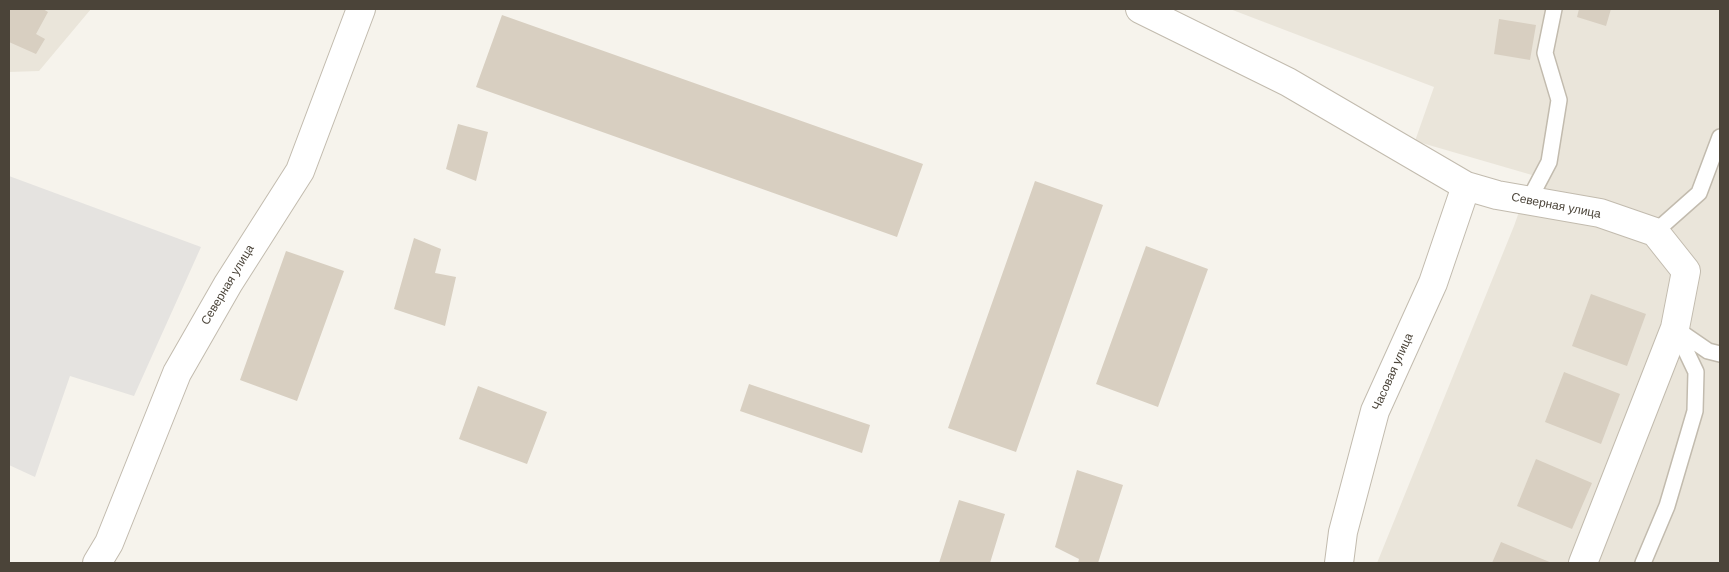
<!DOCTYPE html>
<meta charset="utf-8">
<style>
body{margin:0}
#map{position:relative;width:1729px;height:572px;overflow:hidden;background:#f6f3ec;font-family:Arial,sans-serif}
canvas{display:block}
.frame{position:absolute;inset:0;border:10px solid #4b4439;pointer-events:none}
</style>
<div id="map">
<canvas width="1729" height="572"></canvas>
<div class="frame"></div>
</div>
<script>
const ctx = document.querySelector('canvas').getContext('2d');
ctx.lineJoin = 'round';
function fill(path, color) {
  ctx.fillStyle = color;
  ctx.fill(path, 'evenodd');
}
function trace(path, color, width, dash) {
  ctx.strokeStyle = color;
  ctx.lineWidth = width;
  ctx.lineCap = dash ? 'butt' : 'round';
  ctx.setLineDash(dash || []);
  ctx.stroke(path);
}
function write(font, color, halo, rows, align = 'center') {
  ctx.font = font + ' Arial,sans-serif';
  ctx.lineWidth = 4.5;
  ctx.setLineDash([]);
  ctx.textBaseline = 'middle';
  ctx.strokeStyle = halo;
  ctx.fillStyle = color;
  for (const [text, x, y, turn = 0] of rows) {
    ctx.save();
    ctx.translate(x, y);
    ctx.rotate((+turn || 0) * Math.PI / 180);
    ctx.textAlign = isNaN(turn) ? turn : align;
    if (halo) ctx.strokeText(text, 0, 0);
    ctx.fillText(text, 0, 0);
    ctx.restore();
  }
}
const residential = new Path2D(`
 M9,9H91L39,71L9,72Z
 M1230,9H1720V563H1377L1514,226L1532,175L1415,141L1434,87Z`);
const parking = new Path2D(`
 M9,176L201,247L134,396L70,376L35,477L9,465Z`);
const building = new Path2D(`
 M9,9H43L48,12L36,34L45,39L36,54L9,42Z
 M1579,9H1611L1606,26L1577,17Z
 M502,15L923,164L897,237L476,87Z
 M1499,19L1536,25L1530,60L1494,54Z
 M458,124L488,132L476,181L446,169Z
 M1035,181L1103,205L1016,452L948,428Z
 M414,238L441,249L435,273L456,277L445,326L394,309Z
 M1146,246L1208,269L1158,407L1096,384Z
 M286,251L344,271L297,401L240,380Z
 M1591,294L1646,314L1627,366L1572,346Z
 M1564,372L1620,394L1601,444L1545,422Z
 M749,384L870,425L862,453L740,411Z
 M478,386L547,412L527,464L459,439Z
 M1536,459L1592,483L1572,529L1517,506Z
 M1077,470L1123,485L1098,563H1078L1079,559L1055,547Z
 M959,500L1005,514L990,563H939Z
 M1501,542L1552,563H1492Z`);
const service = new Path2D(`
 M1529,200L1549,162L1559,100L1545,53L1554,9
 M1655,232L1699,193L1720,137
 M1676,329L1708,351L1720,354
 M1643,563L1667,506L1695,411L1696,372L1675,328`);
const minor = new Path2D(`
 M1140,9L1288,82L1466,186L1497,195L1600,213L1655,232L1686,271L1675,328L1583,563
 M97,563L109,543L177,373L228,284L300,171L361,9
 M1339,563L1343,532L1375,411L1433,283L1466,186`);
const streetNames = [
 ["Северная улица",1556,206,11],
 ["Северная улица",228,285,-59],
 ["Часовая улица",1393,372,-66]
];
fill(residential, '#eae5da');
fill(parking, '#e5e3e0');
fill(building, '#d8cfc1');
trace(service, '#c2bbae', 18);
trace(minor, '#c2bbae', 30);
trace(service, '#fff', 15);
trace(minor, '#fff', 28);
write('12px', '#4b4439', '#fff', streetNames);
</script>
